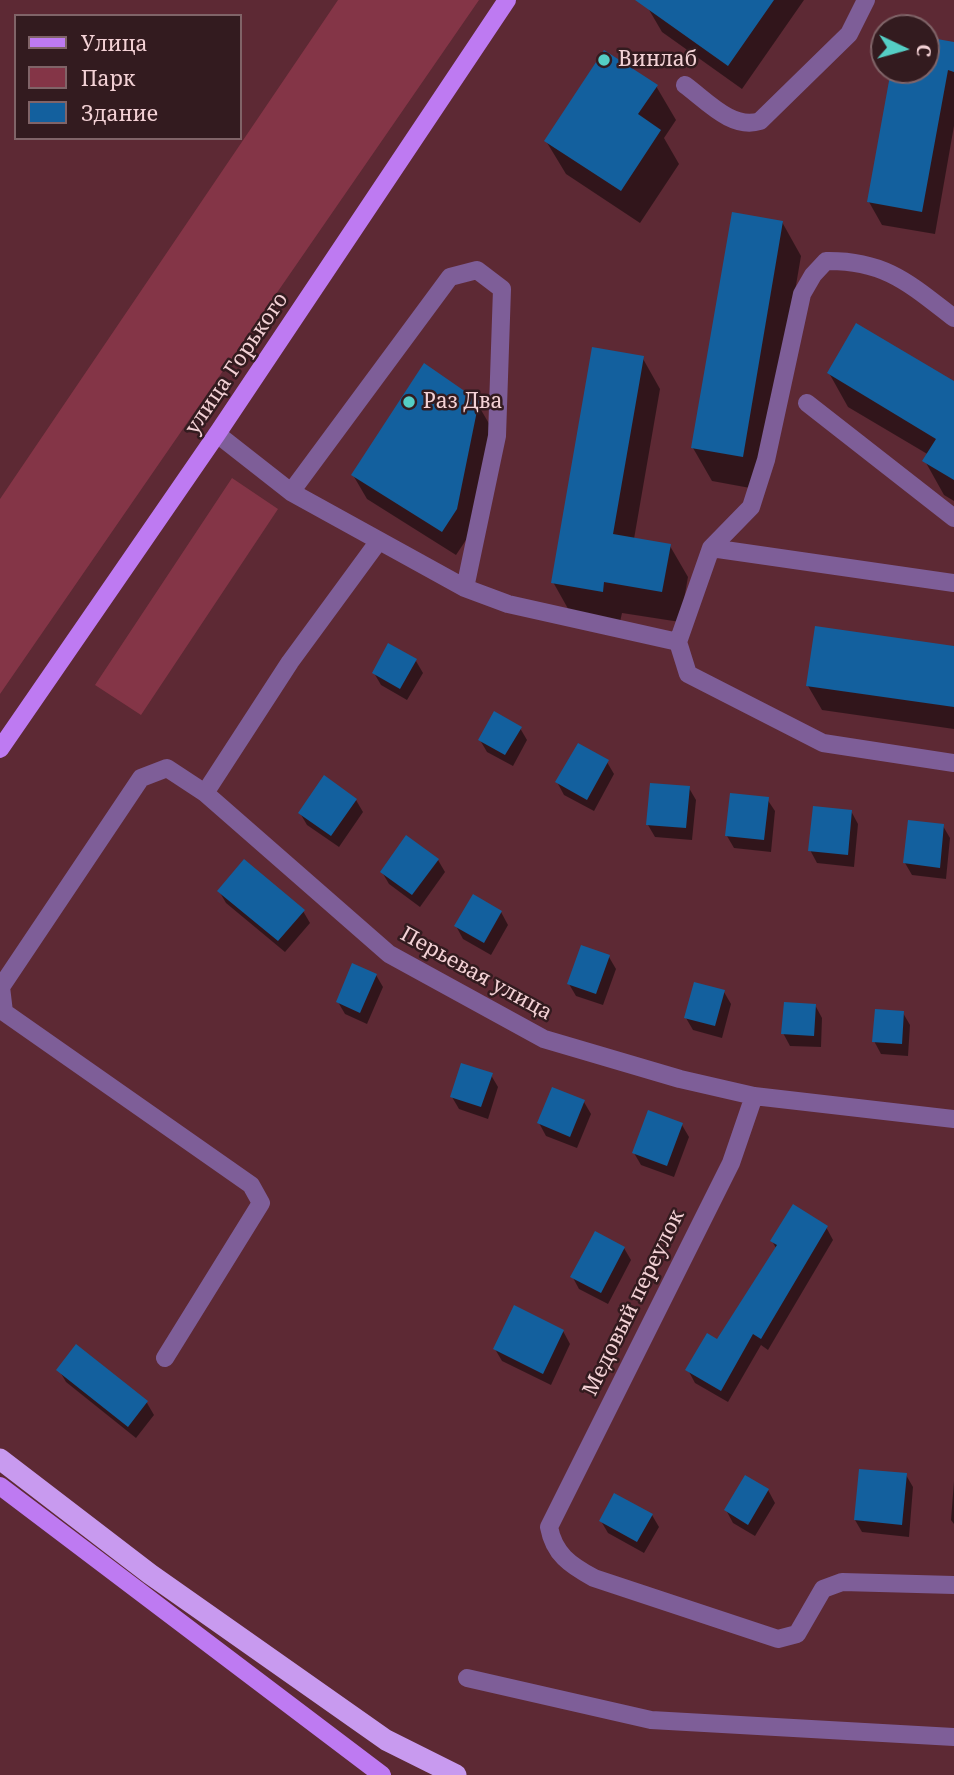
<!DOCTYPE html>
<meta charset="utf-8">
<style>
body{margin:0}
#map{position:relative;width:954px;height:1775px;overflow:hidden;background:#5d2934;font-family:"Noto Serif",serif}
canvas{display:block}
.legend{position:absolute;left:14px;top:14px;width:228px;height:126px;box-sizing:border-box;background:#331b1f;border:2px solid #806468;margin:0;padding:9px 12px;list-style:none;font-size:21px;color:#f3d1d5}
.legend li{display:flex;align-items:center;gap:14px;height:35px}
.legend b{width:35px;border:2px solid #806468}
.north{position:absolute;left:870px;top:14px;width:70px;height:70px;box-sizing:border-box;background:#331b1f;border:2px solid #806468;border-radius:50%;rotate:95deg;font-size:19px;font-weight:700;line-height:28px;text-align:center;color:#f3d1d5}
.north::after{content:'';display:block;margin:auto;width:24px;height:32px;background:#55cec5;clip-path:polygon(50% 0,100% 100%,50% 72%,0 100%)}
</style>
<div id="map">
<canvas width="954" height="1775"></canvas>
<ul class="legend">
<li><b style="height:9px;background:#be7af2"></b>Улица</li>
<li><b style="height:19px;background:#843547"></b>Парк</li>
<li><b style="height:19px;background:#13609e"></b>Здание</li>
</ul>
<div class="north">С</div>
</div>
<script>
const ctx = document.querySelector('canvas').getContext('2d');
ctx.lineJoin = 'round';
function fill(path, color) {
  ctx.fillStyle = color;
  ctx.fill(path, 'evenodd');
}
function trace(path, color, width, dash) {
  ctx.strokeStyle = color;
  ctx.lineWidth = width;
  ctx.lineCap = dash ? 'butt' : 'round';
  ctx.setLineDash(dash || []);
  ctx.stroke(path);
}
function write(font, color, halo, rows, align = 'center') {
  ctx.font = font + ' "Noto Serif",serif';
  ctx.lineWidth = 5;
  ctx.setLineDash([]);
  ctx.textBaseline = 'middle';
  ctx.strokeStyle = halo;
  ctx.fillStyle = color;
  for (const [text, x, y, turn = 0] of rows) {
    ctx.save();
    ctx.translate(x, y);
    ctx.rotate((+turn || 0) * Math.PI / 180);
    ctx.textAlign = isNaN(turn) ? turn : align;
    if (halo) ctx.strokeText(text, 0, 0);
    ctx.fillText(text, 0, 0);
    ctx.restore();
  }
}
const green = new Path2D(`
 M338,0H479L0,694V499Z
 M232,478L278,509L141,715L95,685Z`);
const shadow = new Path2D(`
 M653,0H804L742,89L662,32L648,8Z
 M926,39L954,44V126L935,234L882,225L869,202L893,70H926Z
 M656,86L676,120L664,138L679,164L640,223L566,174L546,141Z
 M782,222L801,256L761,490L712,481L693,448Z
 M642,357L660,389L634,539L670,546L688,577L680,622L622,613L620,622L571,614L553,582Z
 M829,373L954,383V501L944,495L925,461L929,455L848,407Z
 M477,403L491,427L470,534L456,555L367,499L353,475Z
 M954,647V729L822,710L808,686Z
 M416,661L423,673L407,700L381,685L374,673Z
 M520,728L527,740L513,766L487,752L480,740Z
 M607,762L614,774L594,811L564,795L557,782Z
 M689,788L696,800L692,840L655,837L648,825Z
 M767,799L775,811L771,852L734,848L727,836Z
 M356,800L363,812L339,847L307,825L300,813Z
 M851,811L858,824L854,867L817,863L810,850Z
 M943,826L950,838L946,879L912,875L905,863Z
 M438,860L445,872L420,907L389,884L382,872Z
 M219,891L303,911L310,923L285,952L226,903Z
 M501,912L508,925L491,955L463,939L456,926Z
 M609,957L616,969L603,1005L576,996L569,984Z
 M376,975L383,987L367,1024L345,1014L338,1002Z
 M724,992L731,1004L722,1038L693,1030L686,1018Z
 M815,1005L822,1018L821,1047L790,1046L783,1033Z
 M903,1013L910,1025L908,1056L881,1054L874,1041Z
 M491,1075L498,1087L488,1119L459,1109L452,1097Z
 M584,1102L591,1114L577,1148L546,1136L539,1123Z
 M682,1125L689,1137L674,1177L641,1165L634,1153Z
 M826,1227L833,1240L768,1350L761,1345L728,1402L695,1383L688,1370L718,1342L776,1248L772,1241Z
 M624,1248L631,1260L608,1304L579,1289L572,1276Z
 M563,1331L570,1344L551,1385L502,1361L495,1349Z
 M59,1370L147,1403L154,1415L136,1438L66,1382Z
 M906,1475L913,1487L909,1537L862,1532L855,1520Z
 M954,1481V1524L951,1520Z
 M768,1490L775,1503L755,1536L733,1523L726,1510Z
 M652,1515L659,1527L644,1553L608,1533L601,1521Z`);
const building = new Path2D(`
 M635,0H774L728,66Z
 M926,37L954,42V72L948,70L922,212L867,202L891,70H926Z
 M604,50L658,85L638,114L661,130L621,191L544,141Z
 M732,212L783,221L743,457L691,448Z
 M856,323L954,381V480L922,461L936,439L827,373Z
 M592,347L644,356L613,534L671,544L662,592L604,582L603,592L551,583Z
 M424,363L479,401L457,509L442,532L351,475Z
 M815,626L954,646V707L806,686Z
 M388,643L417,659L400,689L372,673Z
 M494,711L522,727L505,755L478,740Z
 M578,743L609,760L587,800L555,782Z
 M324,775L357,799L331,836L298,813Z
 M650,783L690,786L686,828L646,825Z
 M730,793L769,797L764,840L725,836Z
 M813,806L852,810L848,855L808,851Z
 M908,820L944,824L940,868L903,863Z
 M406,835L439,859L412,895L380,872Z
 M244,859L305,910L278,941L217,891Z
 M473,894L502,911L484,943L454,926Z
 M581,945L610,955L596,994L567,984Z
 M352,963L377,974L360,1013L336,1002Z
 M694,982L725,990L715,1026L684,1018Z
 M784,1002L816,1004L814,1036L781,1034Z
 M875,1009L904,1011L902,1044L872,1042Z
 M461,1063L493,1073L481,1107L450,1097Z
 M552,1087L585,1100L570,1137L537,1123Z
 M648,1110L683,1123L667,1166L632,1153Z
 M793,1204L828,1226L761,1339L753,1334L721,1391L685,1370L707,1333L717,1339L777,1245L770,1241Z
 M595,1231L625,1247L601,1293L570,1277Z
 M514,1305L564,1330L543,1374L493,1349Z
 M76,1344L148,1401L128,1427L56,1370Z
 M859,1469L907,1473L902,1525L854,1520Z
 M745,1475L769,1489L748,1525L724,1510Z
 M614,1493L653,1514L637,1542L599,1521Z`);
const minor = new Path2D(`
 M685,85C707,101 732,130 760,121L849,34L866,0
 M954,318C910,284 885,260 826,261L813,275L802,294L766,460L751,507L711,548L678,642L688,674L823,743L954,763
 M807,403L954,518
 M217,434L291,492L465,588L508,604L678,642
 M291,492L450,277L477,270L502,289L497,436L465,588
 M378,542L290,662L205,793L389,954L544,1039L680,1079L754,1096L954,1119
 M711,548L954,583
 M754,1096L731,1163L549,1527C554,1554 570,1565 594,1578L778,1639L797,1634L823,1589L842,1582L954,1585
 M165,1358L261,1203L251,1185L4,1012L1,987L141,778L167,768L205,793
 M467,1678L651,1720L954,1737`);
const major = new Path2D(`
 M0,749L217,434L507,0
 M0,1486L382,1775`);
const highway = new Path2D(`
 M0,1459L150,1574L386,1740L456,1775`);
const markers = [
 [604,60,7,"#55cec5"],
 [409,402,7,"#55cec5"]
];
const poiNames = [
 ["Винлаб",618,60],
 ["Раз Два",423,402]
];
const streetNames = [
 ["улица Горького",237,364,-56],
 ["Перьевая улица",476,974,29],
 ["Медовый переулок",634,1303,-64]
];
fill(green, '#843547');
fill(shadow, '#0007');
fill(building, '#13609e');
trace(minor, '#7e5e98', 18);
trace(major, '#be7af2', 18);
trace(highway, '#c89aef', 21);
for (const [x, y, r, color] of markers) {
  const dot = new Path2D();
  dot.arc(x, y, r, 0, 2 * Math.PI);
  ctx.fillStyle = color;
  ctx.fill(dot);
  trace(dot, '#331b1f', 2.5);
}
write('21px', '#f3d1d5', '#331b1f', poiNames, 'left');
write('21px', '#f3d1d5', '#331b1f', streetNames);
</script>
